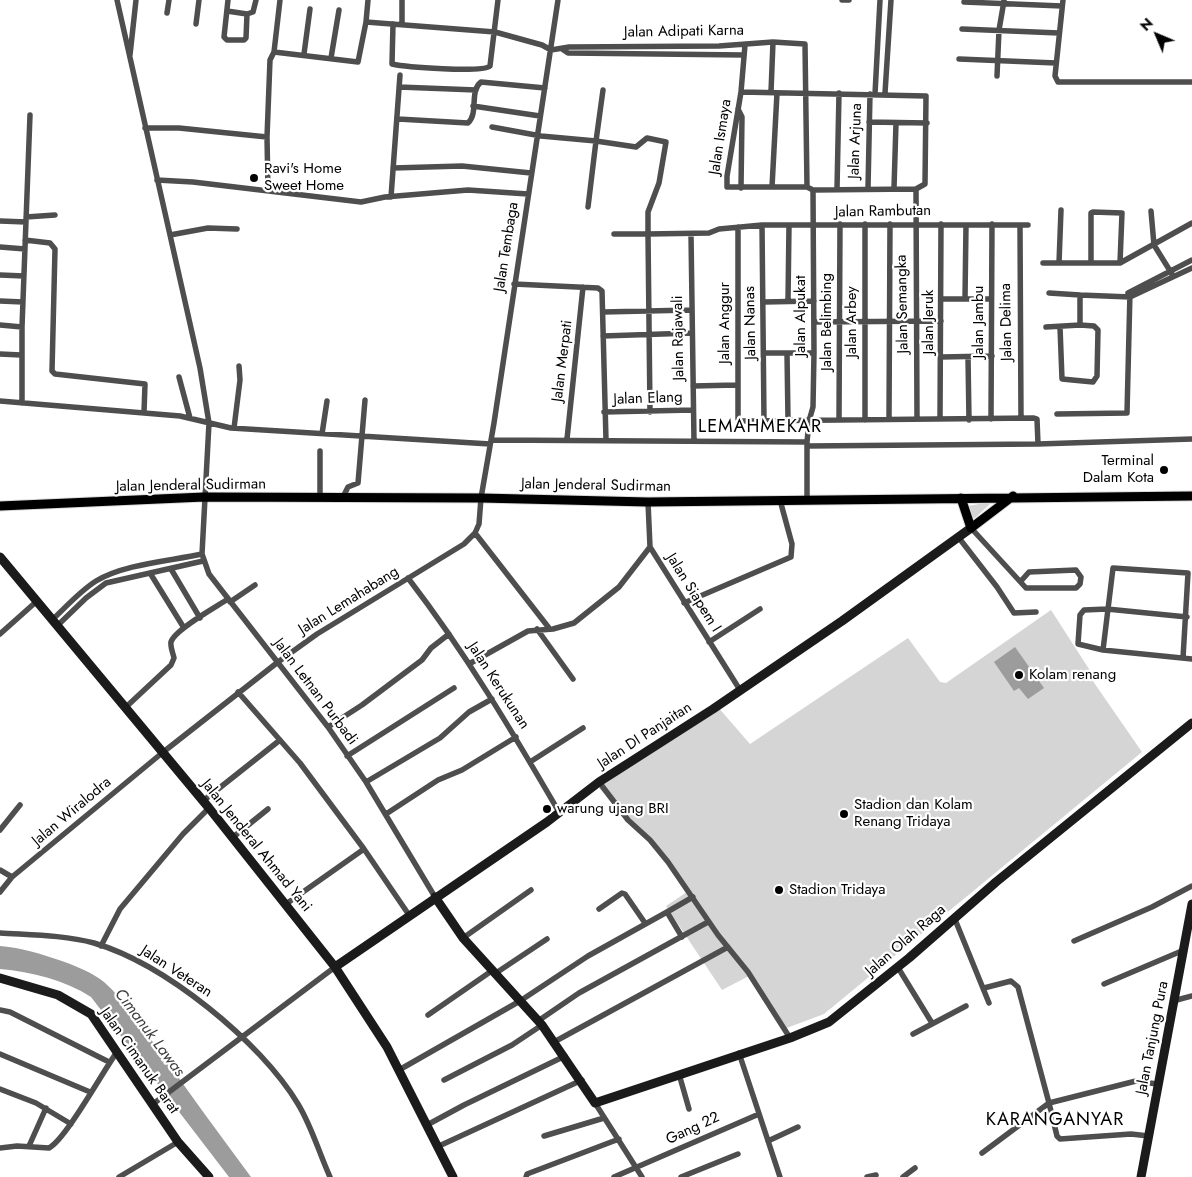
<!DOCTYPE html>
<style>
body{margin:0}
#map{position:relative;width:1192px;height:1177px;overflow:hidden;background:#fff;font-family:Jost,sans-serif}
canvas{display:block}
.north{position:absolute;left:1132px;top:10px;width:50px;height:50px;-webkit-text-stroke:4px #fff;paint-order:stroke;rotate:315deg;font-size:14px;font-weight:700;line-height:20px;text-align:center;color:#000}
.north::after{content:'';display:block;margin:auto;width:18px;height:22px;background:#000;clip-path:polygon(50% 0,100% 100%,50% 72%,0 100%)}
</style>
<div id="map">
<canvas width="1192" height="1177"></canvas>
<div class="north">N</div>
</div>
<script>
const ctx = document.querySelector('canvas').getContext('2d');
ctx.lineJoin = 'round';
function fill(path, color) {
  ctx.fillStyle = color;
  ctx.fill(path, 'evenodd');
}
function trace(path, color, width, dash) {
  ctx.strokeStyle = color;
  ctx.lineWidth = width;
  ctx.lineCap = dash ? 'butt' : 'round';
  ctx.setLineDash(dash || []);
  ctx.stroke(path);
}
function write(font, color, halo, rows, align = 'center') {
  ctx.font = font + ' Jost,sans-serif';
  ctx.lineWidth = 4.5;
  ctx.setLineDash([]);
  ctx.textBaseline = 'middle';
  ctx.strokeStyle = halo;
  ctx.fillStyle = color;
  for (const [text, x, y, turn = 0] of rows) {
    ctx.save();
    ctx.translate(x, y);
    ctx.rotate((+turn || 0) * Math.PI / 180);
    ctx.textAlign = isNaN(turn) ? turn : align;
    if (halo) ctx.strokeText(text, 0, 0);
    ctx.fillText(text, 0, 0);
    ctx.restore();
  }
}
const green = new Path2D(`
 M992,502L975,518L971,517L967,506Z
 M1051,610L1089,669L1088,674L1142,752L824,1014L784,1029L749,976L722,990L666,906L687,892L656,848L632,827L599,788L717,706L750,744L908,638L940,682L946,683Z`);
const water = new Path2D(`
 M1015,647L1044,688L1028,699L1019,688L1014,691L994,662Z
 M0,946C24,947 86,966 104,982C125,1000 142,1028 159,1050C189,1093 220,1135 251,1177H229L91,997C65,980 32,972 0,969Z`);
const street = new Path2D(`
 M117,0L200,368L209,423L202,554L209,574L328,727L366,782L435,897
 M228,0L224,37L227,40H244L246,38L247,14L253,12L256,0
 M842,0H849
 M1063,0L1055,76L1058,82H1192
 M964,2L1062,6
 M227,11L247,14
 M167,13L169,0
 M366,22L368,0
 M196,24L199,0
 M393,24L392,64C405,67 482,73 490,66L498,0
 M402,24V0
 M962,29L1059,33
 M562,49L568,53L744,55
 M274,52L280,0
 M304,54L310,9
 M130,55L136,0
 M331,58L339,10
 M959,59L1056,63
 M997,76L999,30L1004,1
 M399,87L476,90
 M741,92L727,176V187H807L813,190L916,189L925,184L926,96L741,92L745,45
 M771,92L773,42
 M885,93L891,0
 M875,94L880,0
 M473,106L540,116
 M738,109L742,117L741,188
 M398,119L468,123C479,113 469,91 481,82L545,88
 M869,122L927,123
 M492,127L541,136L596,141L603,90
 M145,128H179L267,137L270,60L274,52L358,62L366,22L495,32L542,45L551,50L569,47L719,46L773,42L805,44L807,187
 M267,137L268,191
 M393,168L462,166L531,173
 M157,180L193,182L361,202L385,197L468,190L528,194
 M772,187L777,93
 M868,188L870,94
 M894,188L896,123
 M837,189L839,93
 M916,189L917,419
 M391,197L400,75
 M588,207L596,141L636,147L647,138L666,142L659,183L648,212V234H614
 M1061,210L1059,263H1120L1192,223
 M1151,211L1154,245L1172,274
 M26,217L55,215
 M0,221L26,222
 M865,224V420
 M762,225L764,421
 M1020,225L1021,418
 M738,227V419L741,421L1034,418L1037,419L1038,444L807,446
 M691,234L694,441
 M170,235L208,228L237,229
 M25,240L50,243L55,249L52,371L55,374L145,384L144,412
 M0,247L25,249
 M1043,263H1059
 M1091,263V213L1093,212L1122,213L1120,263
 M0,275L24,276
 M514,284L598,288L602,291L606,440
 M1049,293L1080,295
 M1128,293L1192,260
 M941,299H991
 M965,299L966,225
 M0,301L23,302
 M788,301L789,225
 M764,302L814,301
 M603,312L691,310
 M814,322L941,321
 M0,325L22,327
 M1046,327L1080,325V295L1130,297L1192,268
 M1060,327L1062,379L1093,382L1097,376L1098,330L1094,326L1080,325
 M603,336L692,333
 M764,353H814
 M787,353L788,420
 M0,354L21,355
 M941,357L992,356
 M968,357L969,420
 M179,377L190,418
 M693,386L737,385
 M0,401L180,416L231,428L490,444
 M22,403V327L30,115
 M604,412L693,410
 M650,412L648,234L709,233L719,229L762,225H1028
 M1057,414L1127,413L1130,292
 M889,419L890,224
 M940,419L941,224
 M991,419L992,224
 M839,420L840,224
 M234,428L240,380L239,366
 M322,434L327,401
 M567,439L583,287
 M491,440L807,442
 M1038,444L1192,439
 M343,497L348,487L358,483L365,400
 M320,498V451
 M807,499V442L809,421L813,407L814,353L813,190
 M648,502L650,547L740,690
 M971,528L1026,588H1076L1080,584L1081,577L1076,570L1029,572L1021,581
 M475,533L549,628
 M959,538L997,587L1014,613L1036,612
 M171,569L200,618
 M150,573L184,628
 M408,578C465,652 512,731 559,812
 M230,602L255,585
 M684,603L791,557L792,544L780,500
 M1187,617L1107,609L1084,610L1080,615L1078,644L1103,650L1192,659
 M52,620C66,607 80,591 96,581C124,564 170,561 202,554
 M57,626L86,598L106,583L203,561
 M537,629L573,679
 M0,634L37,601
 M709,642L760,609
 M1103,650L1113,568L1188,573L1183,658
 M469,664L528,631L553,629L574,623L619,587L650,547
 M238,692L300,763L364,849L409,915
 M126,707L171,665L174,658C173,653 170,647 171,642C174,630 216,607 228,599
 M328,727L362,705L422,660L431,648L449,634
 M347,756L454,688
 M530,762L583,728
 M366,782L440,738L469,712L492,699
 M599,782L628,820L650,840L668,862L718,935L748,972L790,1038
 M203,801L280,740
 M386,814L438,780L462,770L516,737
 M0,830L20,805
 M232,838L268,809
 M0,870L12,877
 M0,892L12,877L162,753L278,662L317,634L464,544L475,533L479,524L481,498L494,423L558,0
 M286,904L364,849
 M599,909L622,893L625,894L645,923
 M667,912L693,897
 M954,917L989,1003
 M0,933C31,935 64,935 94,943C165,964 260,1041 298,1104C312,1127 319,1153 330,1177
 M463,938L531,890
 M1074,941L1152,907L1192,886
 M101,946L120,909L183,834L209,808
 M897,966L932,1023
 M496,973L547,939
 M1104,984L1184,950
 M1173,1001L1192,996
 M0,1010L10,1012L109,1062
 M428,1015L493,970
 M538,1021L579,993L708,922
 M913,1034L966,1006
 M554,1042L728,947
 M739,1053L780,1177
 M0,1054L90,1092
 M399,1070L520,1001L588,956L667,912L682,937
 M679,1074L689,1109
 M444,1080L512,1045L542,1025
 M0,1089L36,1103L71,1124
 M595,1103L642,1177
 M153,1104L335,967
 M427,1125L464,1105L565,1056
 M544,1136L604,1118
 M1149,1136L1131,1134L1060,1139L1057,1136L1049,1103L1136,1081L1157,1084
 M768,1141L798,1127
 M29,1146L46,1108
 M439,1146L582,1080
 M0,1148L17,1146L49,1148C66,1139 103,1071 117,1052
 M982,1153L1049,1103L1018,987L1011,981L984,988
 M119,1177L178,1142
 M526,1177L527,1174L619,1139
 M614,1177L759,1114
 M681,1177L738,1154
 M867,1177L876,1175
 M903,1177L915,1168`);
const secondary = new Path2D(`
 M0,557L209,808L335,967L387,1047L453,1177
 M435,897L463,938L542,1025L595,1103L790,1038L829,1022L909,958L996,882L1192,723
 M335,967L547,822L599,782L713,709L842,621L971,528
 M0,978L58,995L91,1014L178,1142L209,1177
 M1141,1177L1192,904`);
const primary = new Path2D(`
 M961,498L971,528L1013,496
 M0,506L204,497L481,498L648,502L1192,496`);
const markers = [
 [254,178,5,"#000"],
 [1164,470,5,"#000"],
 [1019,675,5,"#000"],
 [547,809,5,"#000"],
 [844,814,5,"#000"],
 [779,890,5,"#000"]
];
const streetNames = [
 ["Jalan Adipati Karna",684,32,-1],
 ["Jalan Ismaya",721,137,-81],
 ["Jalan Arjuna",856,141,-88],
 ["Jalan Rambutan",883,212,-1],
 ["Jalan Tembaga",507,247,-81],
 ["Jalan Semangka",903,304,-91],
 ["Jalan Alpukat",801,316,-90],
 ["Jalan Belimbing",827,322,-90],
 ["Jalan Arbey",852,322,-90],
 ["Jalan Jeruk",929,322,-90],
 ["Jalan Jambu",979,322,-90],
 ["Jalan Delima",1007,322,-91],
 ["Jalan Anggur",725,323,-90],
 ["Jalan Nanas",751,323,-91],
 ["Jalan Rajawali",679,338,-91],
 ["Jalan Merpati",563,361,-83],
 ["Jalan Elang",648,399,-2],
 ["Jalan Jenderal Sudirman",191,486,-1],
 ["Jalan Jenderal Sudirman",596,486,1],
 ["Jalan Siapem I",693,593,58],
 ["Jalan Lemahabang",349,601,-32],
 ["Jalan Kerukunan",498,686,57],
 ["Jalan Letnan Purbadi",315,692,53],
 ["Jalan DI Panjaitan",645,736,-33],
 ["Jalan Wiralodra",72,812,-40],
 ["Jalan Jenderal Ahmad Yani",256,846,51],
 ["Jalan Olah Raga",906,941,-41],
 ["Jalan Veteran",176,972,33],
 ["Jalan Tanjung Pura",1153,1038,-79],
 ["Jalan Cimanuk Barat",139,1061,55],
 ["Gang 22",693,1129,-25]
];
const poiNames = [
 ["Ravi's Home",264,169],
 ["Sweet Home",264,186],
 ["Terminal",1154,461,"right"],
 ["Dalam Kota",1154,478,"right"],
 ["Kolam renang",1029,675],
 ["Stadion dan Kolam",854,805],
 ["Renang Tridaya",854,822],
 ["warung ujang BRI",557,809],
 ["Stadion Tridaya",789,890]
];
const waterNames = [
 ["Cimanuk Lawas",149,1033,53]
];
const quarterNames = [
 ["LEMAHMEKAR",760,428],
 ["KARANGANYAR",1055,1121]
];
fill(green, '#d5d5d5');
fill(water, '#9c9c9c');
trace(primary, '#dbdbdb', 11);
trace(street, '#4e4e4e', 5.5);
trace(secondary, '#1b1b1b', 9);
trace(primary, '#000', 9);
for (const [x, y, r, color] of markers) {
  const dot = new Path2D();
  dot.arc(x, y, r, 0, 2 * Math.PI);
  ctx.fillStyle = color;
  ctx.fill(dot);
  trace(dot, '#fff', 2);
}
write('15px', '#000', '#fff', streetNames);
write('15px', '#000', '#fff', poiNames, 'left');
write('italic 16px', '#3d3d3d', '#fff', waterNames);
ctx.letterSpacing = '1px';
write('18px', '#000', '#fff', quarterNames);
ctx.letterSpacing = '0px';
</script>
